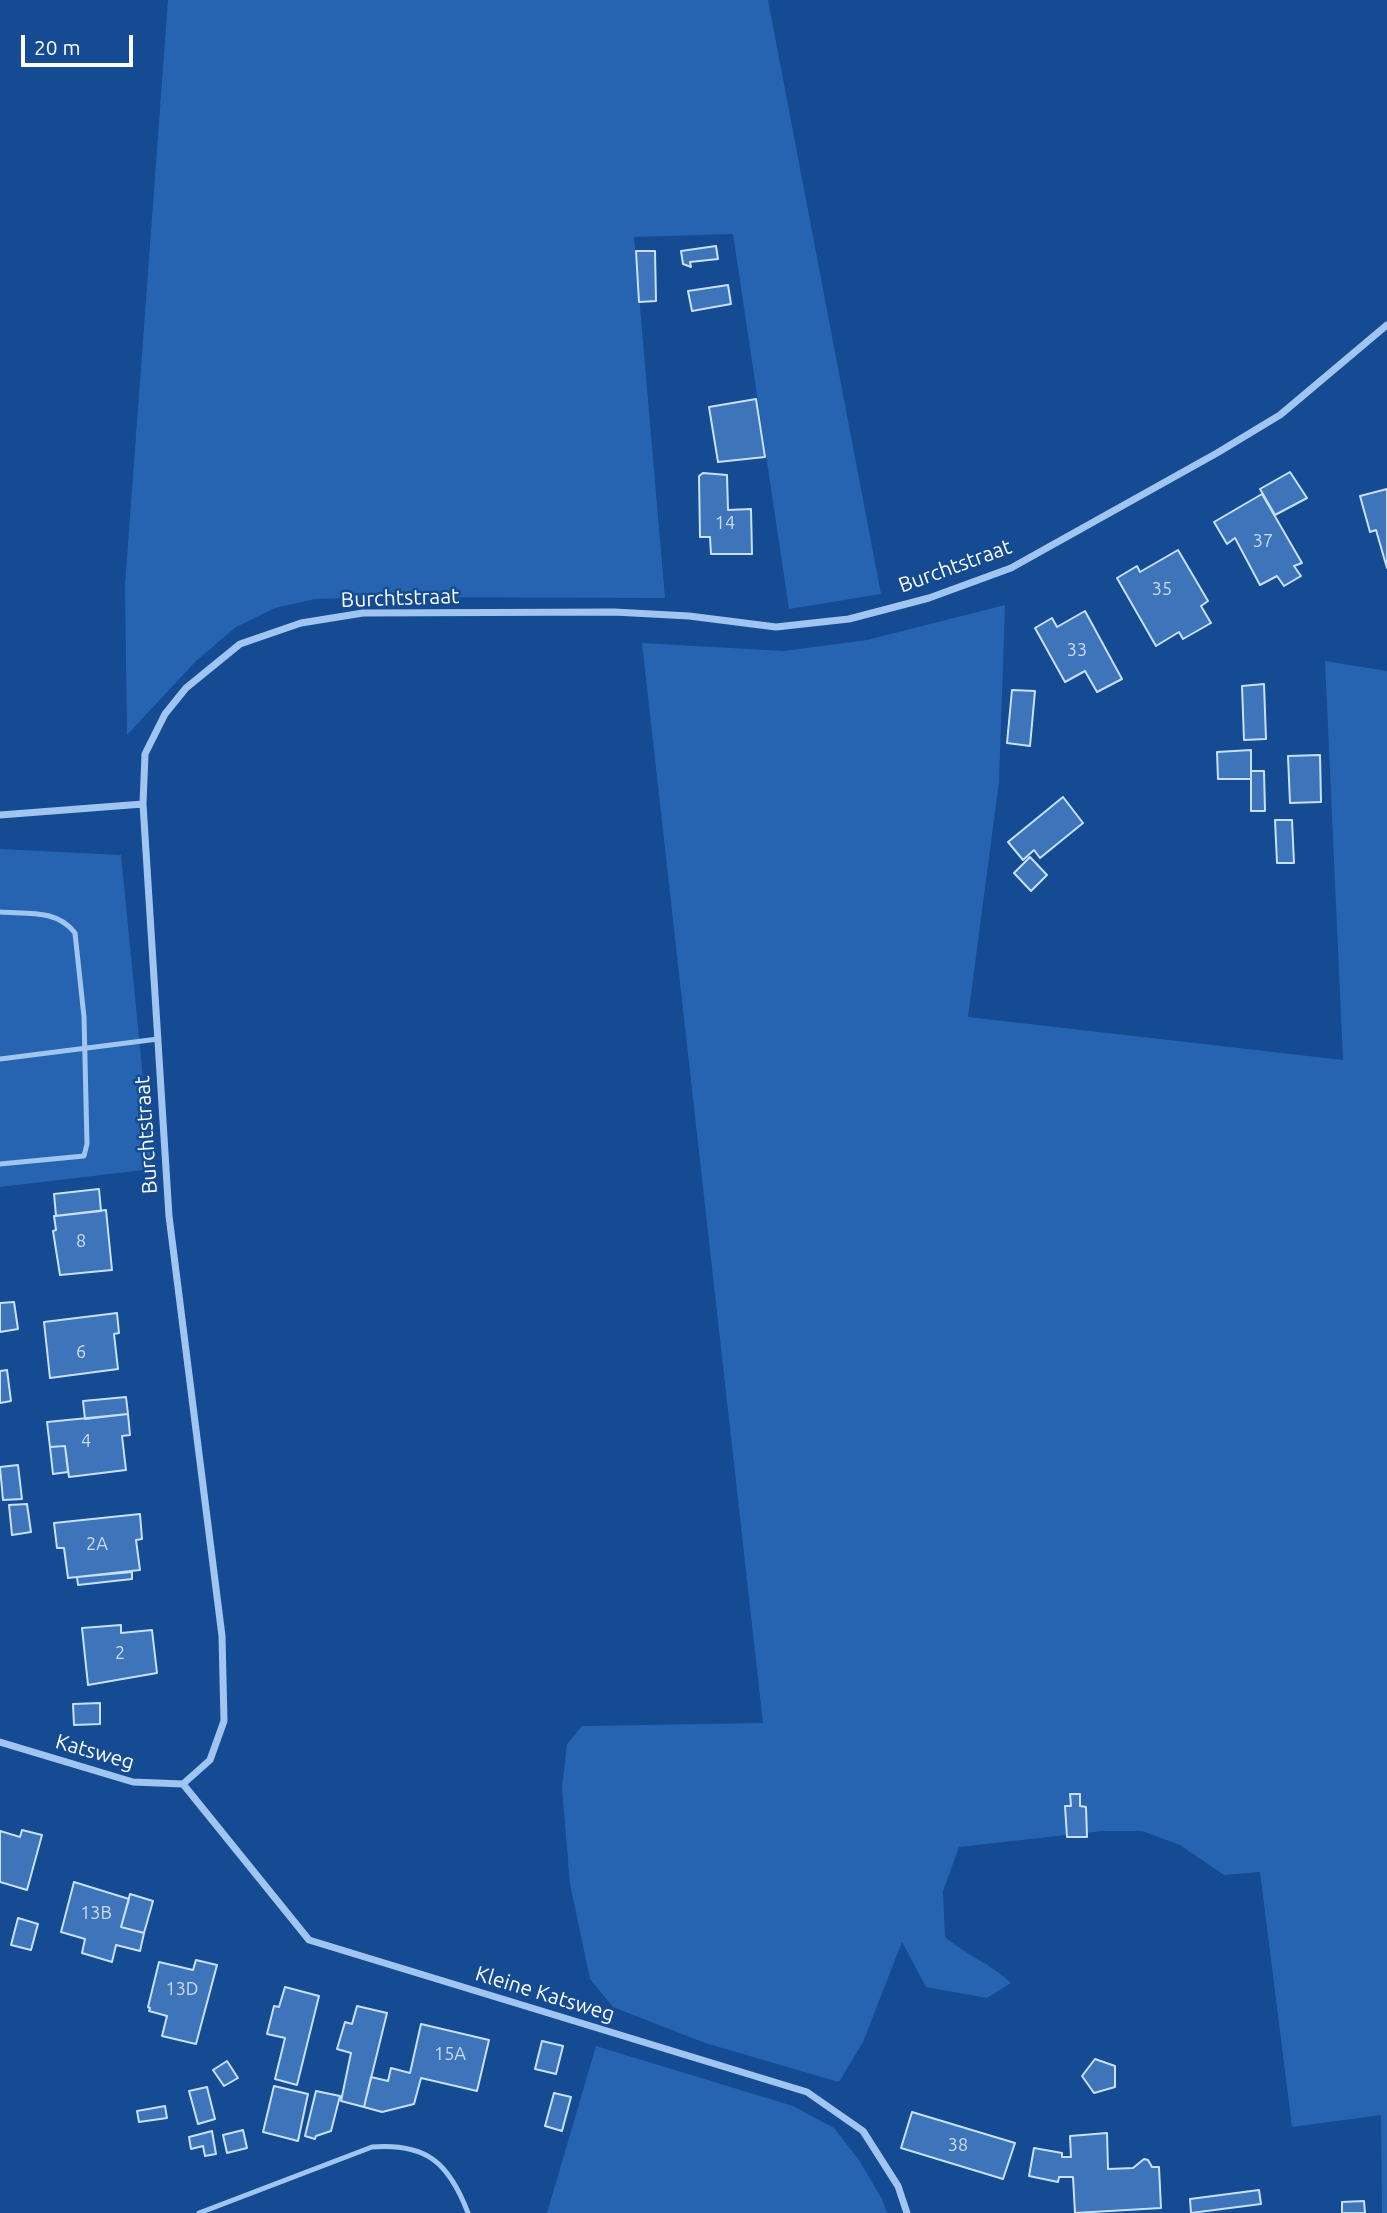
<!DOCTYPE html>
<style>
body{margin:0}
#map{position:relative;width:1387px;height:2213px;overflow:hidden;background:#144b92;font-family:Ubuntu,sans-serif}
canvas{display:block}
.scale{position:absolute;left:21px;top:35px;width:112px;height:32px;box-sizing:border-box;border:4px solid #fff;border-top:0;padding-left:9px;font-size:21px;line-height:24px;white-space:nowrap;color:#fff;-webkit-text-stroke:5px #144b92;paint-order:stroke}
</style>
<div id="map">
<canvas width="1387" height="2213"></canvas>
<div class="scale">20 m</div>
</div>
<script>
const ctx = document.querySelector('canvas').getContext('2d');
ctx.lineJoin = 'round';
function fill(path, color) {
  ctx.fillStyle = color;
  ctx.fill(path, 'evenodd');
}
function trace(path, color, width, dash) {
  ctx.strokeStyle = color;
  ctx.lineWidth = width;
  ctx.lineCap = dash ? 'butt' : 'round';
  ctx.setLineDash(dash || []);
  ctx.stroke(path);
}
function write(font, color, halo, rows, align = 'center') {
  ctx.font = font + ' Ubuntu,sans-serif';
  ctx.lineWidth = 5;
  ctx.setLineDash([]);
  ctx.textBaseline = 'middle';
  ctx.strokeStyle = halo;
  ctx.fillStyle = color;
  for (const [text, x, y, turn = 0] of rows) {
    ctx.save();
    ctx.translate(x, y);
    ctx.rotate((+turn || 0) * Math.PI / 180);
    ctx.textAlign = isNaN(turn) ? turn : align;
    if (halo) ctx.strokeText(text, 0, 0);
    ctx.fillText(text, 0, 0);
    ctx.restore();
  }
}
const green = new Path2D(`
 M168,0H768L881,594L789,609L733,234L634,237L665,598L381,597L315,599L275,608L236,627L196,661L127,735L125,585Z
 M1005,605L999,782L968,1017L1343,1060L1325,661L1387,671V2213H1382L1381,2115L1292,2127L1260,1872L1224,1875L1180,1845L1142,1831H1102L959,1847L943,1891L945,1937C966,1955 991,1964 1011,1983L987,1998L926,1987L902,1942L863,2042L839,2082L705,2043L613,2007L590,1979L570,1884L562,1788L567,1744L582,1726L763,1723L642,643L784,651L867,640Z
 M0,849L121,855L152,1169L0,1187Z
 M596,2046L793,2106L834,2128L859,2160L882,2199L887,2213H547Z`);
const building = new Path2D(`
 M716,246L718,259L690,262L691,267L683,264L681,251Z
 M636,251H655L656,301L639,302Z
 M728,285L731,304L692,311L688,291Z
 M756,399L765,457L718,462L709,407Z
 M1290,472L1307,498L1275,515L1260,489Z
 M703,473L727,475L728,510L751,509L752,554H711L710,537H700L699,476Z
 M1387,489V568L1376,530L1370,532L1360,496Z
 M1262,494L1302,563L1294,566L1301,576L1284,586L1277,576L1260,585L1235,538L1227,544L1214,522Z
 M1178,550L1208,601L1201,606L1211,623L1183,639L1179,632L1156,646L1117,578L1137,566L1140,572Z
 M1085,611L1122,679L1097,692L1085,671L1065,682L1035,628L1052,618L1057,627Z
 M1264,684L1266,739L1244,740L1242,686Z
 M1012,690L1035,691L1030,746L1007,743Z
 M1251,750V779H1218L1217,752Z
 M1320,755L1321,802L1290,803L1288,756Z
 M1251,771H1264L1265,811H1251Z
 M1063,797L1083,823L1040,858L1034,850L1023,860L1008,842Z
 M1275,820H1292L1294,863H1277Z
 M1030,857L1047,875L1031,891L1014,873Z
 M99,1189L101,1211L56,1216L54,1194Z
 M106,1210L112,1270L60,1275L53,1231L56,1230L54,1216Z
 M14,1302L18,1329L0,1332V1303Z
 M117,1313L119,1333L114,1334L118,1369L50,1378L44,1322Z
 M7,1370L11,1401L0,1403V1371Z
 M126,1397L128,1414L85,1419L83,1401Z
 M128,1414L130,1435L122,1436L126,1470L69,1477L65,1446L50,1447L47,1422Z
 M65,1446L68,1472L53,1474L50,1447Z
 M18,1465L22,1499L3,1500L0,1467Z
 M27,1504L31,1532L12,1535L9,1505Z
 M140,1514L142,1539L136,1540L140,1570L68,1578L64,1548H57L54,1523Z
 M132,1572V1579L78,1585L77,1577Z
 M121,1625V1633L152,1630L157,1673L88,1685L82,1628Z
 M100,1703V1724L74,1725L73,1704Z
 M1070,1794H1080V1806L1086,1807L1087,1837H1067L1065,1806H1071Z
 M22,1830L42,1835L27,1890L0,1882V1831L20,1837Z
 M74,1882L129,1899L121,1927L144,1933L140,1951L116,1945L112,1962L82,1953L85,1939L61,1932Z
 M130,1894L153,1901L144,1933L121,1927Z
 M18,1918L38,1924L31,1950L11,1945Z
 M196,1960L217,1965L196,2044L162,2036L167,2016L149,2011L150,2008L148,2007L159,1962L193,1970Z
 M285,1987L319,1996L297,2085L275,2079L285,2038L267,2034L274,2006L279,2007Z
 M357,2006L387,2013L364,2107L341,2101L351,2053L337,2049L345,2022L352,2024Z
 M421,2024L489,2040L477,2091L421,2078L414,2104L382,2112L364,2107L371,2077L388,2081L391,2068L410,2073Z
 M542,2041L563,2046L556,2074L535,2069Z
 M1095,2059L1115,2066V2087L1094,2093L1082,2076Z
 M227,2061L238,2078L224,2086L213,2070Z
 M274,2086L308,2094L298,2141L263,2132Z
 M207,2087L215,2119L198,2124L189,2091Z
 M316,2091L340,2096L331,2131L316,2136L315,2139L305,2136Z
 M554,2093L571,2097L562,2131L545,2126Z
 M165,2106L167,2118L139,2122L137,2111Z
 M912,2112L1015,2143L1003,2179L901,2148Z
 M243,2130L247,2148L227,2153L223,2135Z
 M212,2131L216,2154L205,2156L203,2146L191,2149L189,2137Z
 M1107,2133L1108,2169L1133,2168L1144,2159L1148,2160L1152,2167H1159L1161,2208L1075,2213L1073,2177H1059L1058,2182L1029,2176L1034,2148L1062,2153V2157H1071L1070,2136Z
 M1259,2190L1261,2204L1191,2213L1190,2199Z
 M1364,2201L1365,2213H1342V2202Z`);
const lane = new Path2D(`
 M0,912C27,914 57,909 75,933L84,1017L87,1144L84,1156L0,1164
 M0,1059L158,1039
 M199,2213L372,2147C427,2143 449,2163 468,2213`);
const street = new Path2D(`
 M0,815L143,804
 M0,1742L133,1782L183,1784
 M183,1784L210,1760L224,1721L222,1636L169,1216L143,804L145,754L165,714L186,688L240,644L301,623L363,613L614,612L689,616L776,627L849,619L929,598L1011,568L1217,453L1280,415L1387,325
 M183,1784L309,1940L807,2092L863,2131L898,2186L907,2213`);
const numberNames = [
 ["14",725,523],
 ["37",1263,541],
 ["35",1162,589],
 ["33",1077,650],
 ["8",81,1241],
 ["6",81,1352],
 ["4",86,1441],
 ["2A",97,1544],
 ["2",120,1653],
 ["13B",96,1913],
 ["13D",182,1989],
 ["15A",450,2054],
 ["38",958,2145]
];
const streetNames = [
 ["Burchtstraat",955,566,-20],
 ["Burchtstraat",400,598,-2],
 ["Burchtstraat",146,1135,-94],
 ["Katsweg",95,1752,16],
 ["Kleine Katsweg",545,1994,17]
];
fill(green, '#2664b1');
fill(building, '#3d74ba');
trace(building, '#c8e0fc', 2);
trace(lane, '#a1c5f1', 5);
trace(street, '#a1c5f1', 7);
write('18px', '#cedcee', null, numberNames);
write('21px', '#fff', '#144b92', streetNames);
</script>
